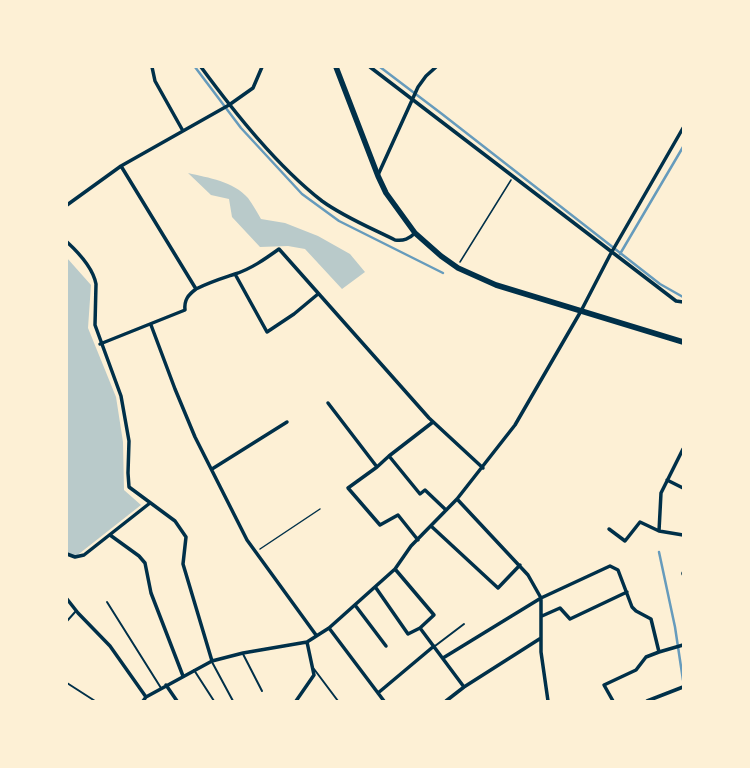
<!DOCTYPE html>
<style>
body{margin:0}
#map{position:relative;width:750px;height:768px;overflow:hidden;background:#fdf0d5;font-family:Ubuntu,sans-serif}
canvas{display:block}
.frame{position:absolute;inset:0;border:68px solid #fdf0d5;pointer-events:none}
</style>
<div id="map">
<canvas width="750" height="768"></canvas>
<div class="frame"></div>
</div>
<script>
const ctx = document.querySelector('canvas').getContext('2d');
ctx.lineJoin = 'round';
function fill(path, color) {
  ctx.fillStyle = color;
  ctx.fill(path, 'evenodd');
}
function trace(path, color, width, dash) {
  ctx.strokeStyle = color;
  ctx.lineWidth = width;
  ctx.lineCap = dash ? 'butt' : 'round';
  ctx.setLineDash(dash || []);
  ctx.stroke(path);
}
const green = new Path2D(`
 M188,173C209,178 233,181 248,198C253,205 257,212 261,219L285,223L318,236L350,254L365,272L342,289L305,249L288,246L260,247L232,217L229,199L211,195Z
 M67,258L91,285L88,328L116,397L123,442L124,490L141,505L75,557L67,554Z`);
const stream = new Path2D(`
 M195,67L241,128L302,194L339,221L443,273
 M380,67L442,114L660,284L683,297
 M620,254L683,147
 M659,552L675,627L683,680`);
const path = new Path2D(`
 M460,262L511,180
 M260,549L320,509`);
const service = new Path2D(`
 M107,602L161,688
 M67,621L76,611
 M435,646L464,624
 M243,654L262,691
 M212,662L233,701
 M314,669L338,701
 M194,670L214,701
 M67,683L95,701`);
const minor = new Path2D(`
 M152,67L155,81L183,131
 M201,67C235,113 277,166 322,201C344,217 371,228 395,240C404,241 409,239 415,233
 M370,67L676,301L683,302
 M378,175L418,87L426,76L436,67
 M67,205L121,166L229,105L253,88L262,67
 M67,242C79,253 93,268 96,284L95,325L121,396L129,441L128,473L129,487L175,521L186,537L183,564L212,661
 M235,274L267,332L294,314L318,294
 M196,289C210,282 220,279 235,274C251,269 265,259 279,249L429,418L483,468
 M151,325L175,389L195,437L247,540L316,635
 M100,344L185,310C184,300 188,295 196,289L121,166
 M328,403L377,467L389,456L433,422
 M683,449L661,493L659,531L683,535
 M389,456L420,494L425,490L446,510
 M377,467L348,488L380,525L398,515L418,540
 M212,469L287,422
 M667,480L683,488
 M457,499L528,575L541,598V652L548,701
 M431,526L498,588L520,565
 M609,529L625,541L640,522L659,531
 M110,535L139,556L145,563L151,593L183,676
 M67,554L75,557L84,555L150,503
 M395,569L434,615L420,628
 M683,574V573
 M376,588L408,634L420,628L464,687
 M67,599L78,613L110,646L146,697
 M355,605L386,646
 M542,616L560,608L570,619L627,592
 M329,628L384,701
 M443,658L541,598L610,566L618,570L632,607L636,611L651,619L659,652L683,645
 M166,685L177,701
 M378,693L434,646
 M143,701L146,697L212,661L243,653L307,642L329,628L395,569L411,546L457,499L515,425L581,311L610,255L683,128
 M296,701L314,675L307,642
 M446,701L464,687L541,638
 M613,701L604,685L636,670L646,657L659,652
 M647,701L683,687`);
const primary = new Path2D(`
 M336,67L378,176L386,193L415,233L441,256L458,268L496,285L683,342`);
fill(green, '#b9caca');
trace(stream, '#669bbc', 2.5);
trace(path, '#003049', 1.5);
trace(service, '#003049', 2);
trace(minor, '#003049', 3.5);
trace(primary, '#003049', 5.5);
</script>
